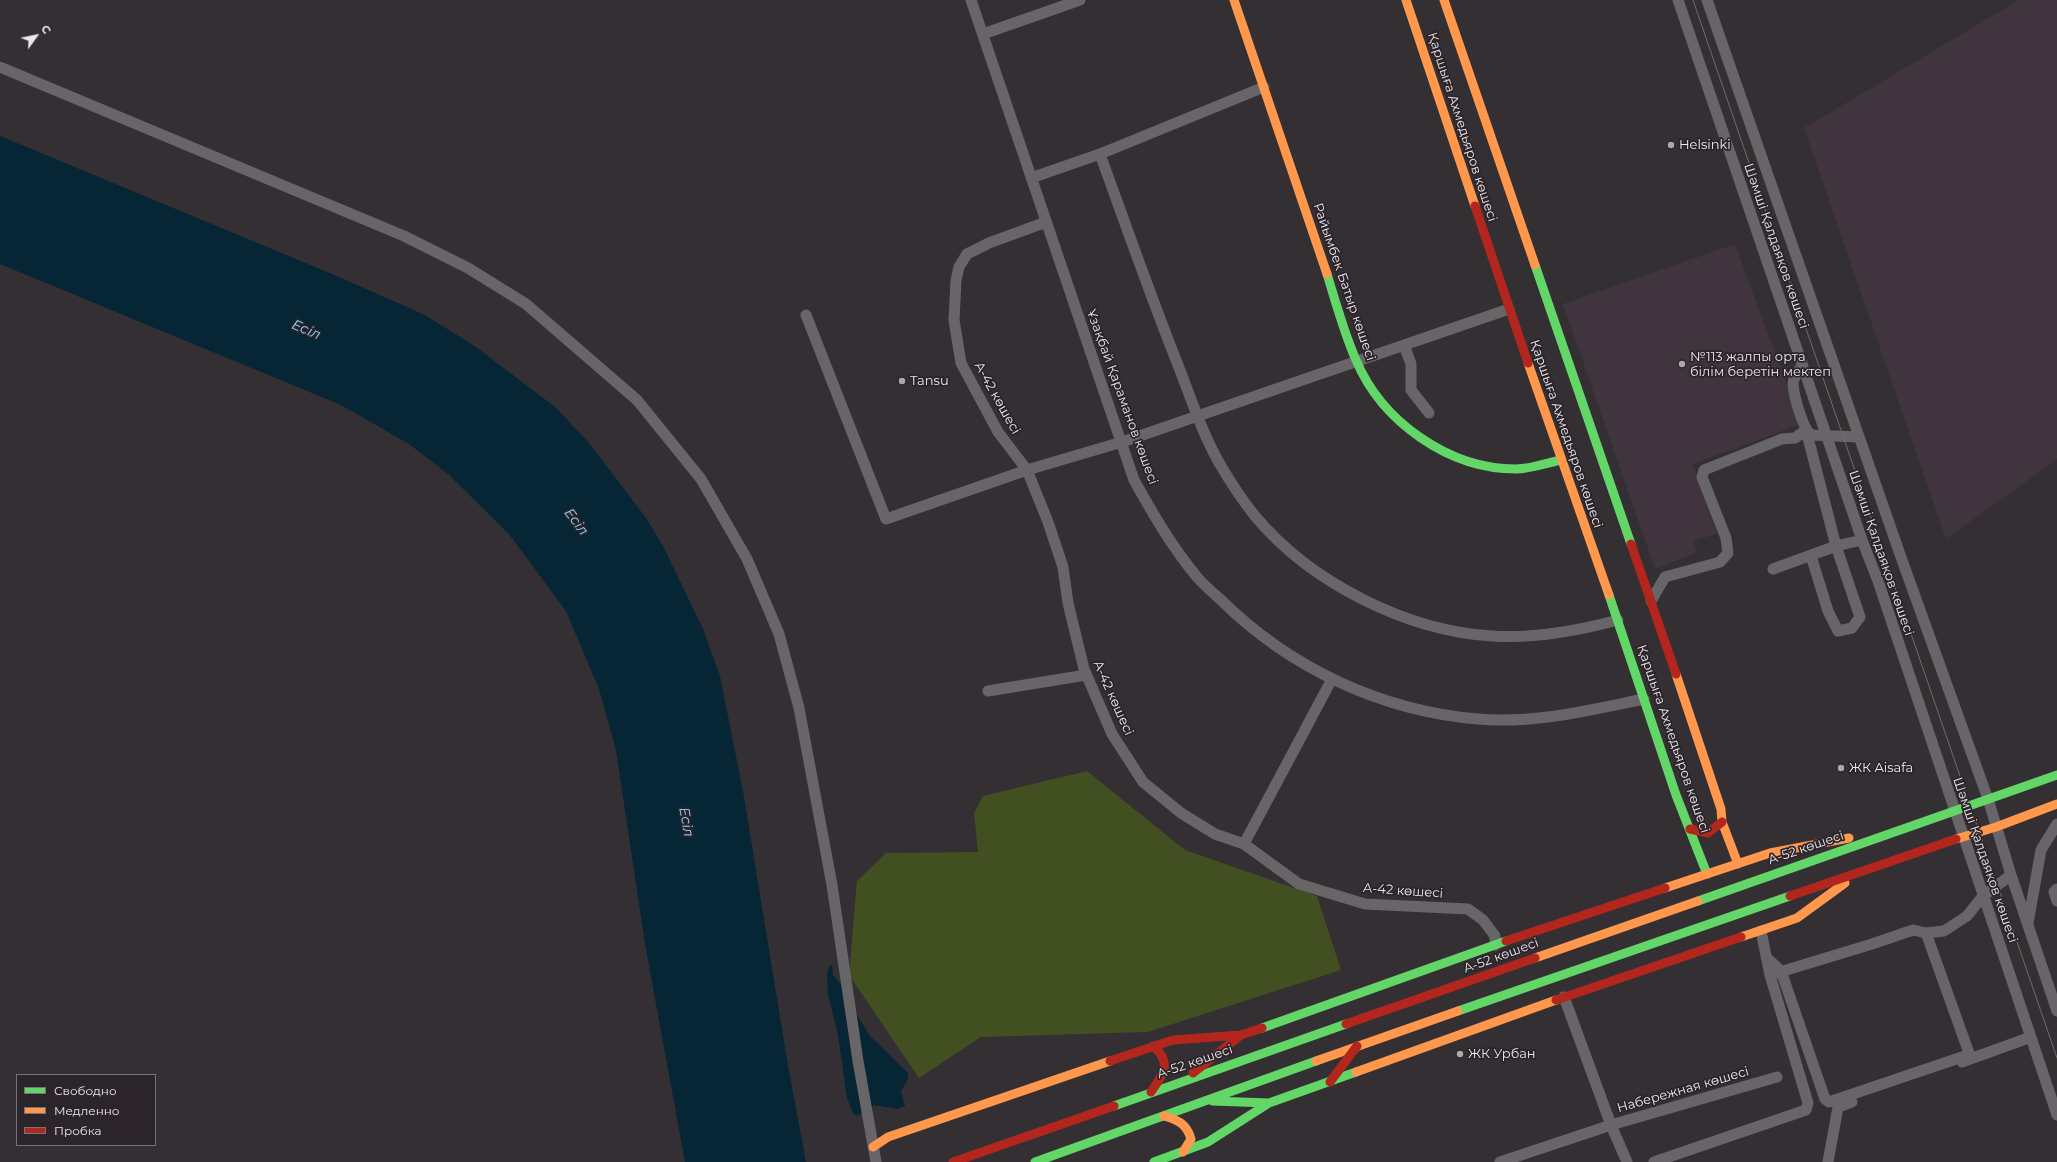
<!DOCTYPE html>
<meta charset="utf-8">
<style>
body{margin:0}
#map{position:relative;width:2057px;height:1162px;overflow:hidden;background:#342f33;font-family:Montserrat,sans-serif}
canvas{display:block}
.legend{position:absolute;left:16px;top:1074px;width:140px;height:72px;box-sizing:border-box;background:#2b242a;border:1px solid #787277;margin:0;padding:5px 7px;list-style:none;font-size:12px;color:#ece7eb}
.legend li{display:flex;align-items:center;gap:8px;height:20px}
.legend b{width:20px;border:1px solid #787277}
.north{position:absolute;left:16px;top:16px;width:40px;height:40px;-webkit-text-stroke:3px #2b242a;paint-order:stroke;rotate:57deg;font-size:11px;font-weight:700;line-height:16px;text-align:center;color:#ece7eb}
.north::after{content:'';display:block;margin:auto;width:14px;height:18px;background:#ece7eb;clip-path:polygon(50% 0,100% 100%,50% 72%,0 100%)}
</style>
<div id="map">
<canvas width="2057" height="1162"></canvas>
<ul class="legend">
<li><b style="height:5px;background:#63d668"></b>Свободно</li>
<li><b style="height:5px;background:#ff974d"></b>Медленно</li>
<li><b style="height:5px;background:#b3261e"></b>Пробка</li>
</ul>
<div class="north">С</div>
</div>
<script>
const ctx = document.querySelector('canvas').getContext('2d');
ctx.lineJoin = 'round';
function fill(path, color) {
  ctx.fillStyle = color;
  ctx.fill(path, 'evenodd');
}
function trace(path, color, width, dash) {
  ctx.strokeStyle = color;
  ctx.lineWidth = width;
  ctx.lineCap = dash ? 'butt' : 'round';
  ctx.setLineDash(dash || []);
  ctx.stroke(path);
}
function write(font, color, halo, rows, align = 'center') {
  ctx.font = font + ' Montserrat,sans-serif';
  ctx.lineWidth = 3.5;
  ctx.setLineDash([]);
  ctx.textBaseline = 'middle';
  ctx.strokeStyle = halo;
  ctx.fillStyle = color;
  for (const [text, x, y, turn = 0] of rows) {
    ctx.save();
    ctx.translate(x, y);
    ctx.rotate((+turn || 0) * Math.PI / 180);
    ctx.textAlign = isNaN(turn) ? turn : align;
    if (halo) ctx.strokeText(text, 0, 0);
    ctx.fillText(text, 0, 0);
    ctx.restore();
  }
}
const built = new Path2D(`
 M2019,0H2057V459L1946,539L1804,128Z
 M1735,244L1801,424L1693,464L1717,534L1693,541L1697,552L1655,569L1563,304Z`);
const green = new Path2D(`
 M1087,771L1185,850L1317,896L1341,970L1148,1032L981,1037L919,1078L849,975L857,881L886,853L978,852L974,813L983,796Z`);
const water = new Path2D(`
 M0,136L332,274L425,315L476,347L555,407L590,444L646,518L663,546L703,629L720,676L743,791L788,1066L806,1162H685L645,944L616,750L599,689L566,611L509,534L448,474L409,444L341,405L0,264Z
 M832,964L833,975L843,987L846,997L870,1036L908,1073V1079L901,1091L905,1106L897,1109L874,1105L857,1116L853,1113L847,1098L838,1035L828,995L827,975L829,967Z`);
const street = new Path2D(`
 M971,0L1134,480C1153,514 1172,547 1197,577C1204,585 1213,593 1221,600C1290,668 1381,711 1478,719C1534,724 1590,710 1644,699
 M1678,0L1862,540L1878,581L2057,1115
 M1707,0L1902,560L1988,799L2011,875L2057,1011
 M983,34L1080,0
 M0,67L404,236L468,268L526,304L637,400L701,479L747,559L779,634L799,708L832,885L858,1061L876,1162
 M1100,154C1125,223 1149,292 1176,360C1190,395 1202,434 1221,466C1231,483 1243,501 1255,516C1310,582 1406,631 1492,636C1535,639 1577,631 1618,620
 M1031,178L1100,154L1264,87
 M1046,222L989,243L967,254L959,267L956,280L954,320L961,363L998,432L1027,470L1048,522L1063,567L1068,603L1084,669L1112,734L1143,782L1181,813L1215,834L1244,844L1299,884L1365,904L1468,909L1483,920L1495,936V945
 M806,315L886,519L1027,470L1122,442L1509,309
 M1404,345L1411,364V390L1429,413
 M1802,366C1798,371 1794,376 1793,383C1793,393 1803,431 1812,435L1859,437
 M1773,569L1836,546L1860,617L1852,628L1838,631L1828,611L1811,556
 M1651,601L1665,577L1720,562L1728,553L1726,538L1702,477L1704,470L1782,439L1795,438L1806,430L1836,546L1862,540
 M988,691L1086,675
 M1244,844L1332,679
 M2057,889L2054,892L2057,901
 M2028,923L2041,850L2057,824
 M1761,931L1770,975L1872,944L1913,930L1926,933L1944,931L1967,916L1983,896L2011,875
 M1766,957L1781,971L1825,1099L1829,1102L1965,1056L1969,1053L1926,933
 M1962,1062L2031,1037
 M1500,1162L1611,1125L1564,997
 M1627,1162L1611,1125L1777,1077
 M1654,1162L1806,1110L1808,1103L1770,975
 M1828,1162L1838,1107L1852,1102`);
const fast = new Path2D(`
 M1535,265L1631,544
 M1327,274C1336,303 1344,333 1356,360C1382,422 1449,469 1516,469C1531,469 1546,463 1561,460
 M1609,595L1676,795L1707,874
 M1698,901L2057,775
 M1458,1011L1790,896
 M1262,1028L1506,941
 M1212,1101L1269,1103
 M1114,1106L1346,1024
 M1035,1162L1316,1061
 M1154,1162L1208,1142L1269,1103L1356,1072`);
const slow = new Path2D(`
 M1234,0L1327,274
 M1406,0L1475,206
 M1444,0L1535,265
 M1528,363L1609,595
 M1676,674L1721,809L1722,822L1738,864
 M1956,839L1996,827L2057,804
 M1665,888L1770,853L1849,838
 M1741,937L1797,918L1845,883
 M1535,958L1698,901
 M1316,1061L1458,1011
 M1356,1072L1556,1000
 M1164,1116C1178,1120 1187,1124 1191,1139L1183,1152
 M873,1147L888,1137L1110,1061`);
const jam = new Path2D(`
 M1475,206L1528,363
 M1631,544L1676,674
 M1690,829L1708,833L1722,822
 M1790,896L1956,839
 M1506,941L1665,888
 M1556,1000L1741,937
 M1346,1024L1535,958
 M1110,1061L1173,1040L1241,1035L1262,1028
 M1193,1073L1241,1035
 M1330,1082L1357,1046
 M1151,1092C1163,1074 1173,1063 1153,1046
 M953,1162L1114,1106`);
const tram = new Path2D(`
 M1693,0L2057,1058`);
const markers = [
 [1671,145,4,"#aca7ab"],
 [1682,364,4,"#aca7ab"],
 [902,381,4,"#aca7ab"],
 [1841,768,4,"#aca7ab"],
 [1460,1054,4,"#aca7ab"]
];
const streetNames = [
 ["Қаршыға Ахмедьяров көшесі",1462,127,72],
 ["Шәмші Қалдаяқов көшесі",1776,246,71],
 ["Райымбек Батыр көшесі",1344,282,71],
 ["Ұзақбай Қараманов көшесі",1122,397,70],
 ["А-42 көшесі",997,398,61],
 ["Қаршыға Ахмедьяров көшесі",1566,434,71],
 ["Шәмші Қалдаяқов көшесі",1881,553,71],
 ["А-42 көшесі",1113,698,66],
 ["Қаршыға Ахмедьяров көшесі",1673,739,71],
 ["А-52 көшесі",1806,848,-19],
 ["Шәмші Қалдаяқов көшесі",1985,860,71],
 ["А-42 көшесі",1403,891,4],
 ["А-52 көшесі",1501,956,-20],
 ["А-52 көшесі",1195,1062,-19],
 ["Набережная көшесі",1683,1090,-16]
];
const poiNames = [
 ["Helsinki",1679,145],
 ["№113 жалпы орта",1690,357],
 ["білім беретін мектеп",1690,372],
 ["Tansu",910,381],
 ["ЖК Aisafa",1849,768],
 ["ЖК Урбан",1468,1054]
];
const waterNames = [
 ["Есіл",306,330,23],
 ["Есіл",576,522,53],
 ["Есіл",686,822,80]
];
fill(built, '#40353f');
fill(green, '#424f21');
fill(water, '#062535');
trace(street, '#686568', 11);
trace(fast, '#63d668', 9);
trace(slow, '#ff974d', 9);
trace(jam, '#b3261e', 9);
trace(tram, '#706b6e', 1);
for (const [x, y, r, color] of markers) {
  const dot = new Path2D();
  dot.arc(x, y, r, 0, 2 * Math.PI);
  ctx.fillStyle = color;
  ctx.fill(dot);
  trace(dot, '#2b242a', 1.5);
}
write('13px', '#ece7eb', '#2b242a', streetNames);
write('13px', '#ece7eb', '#2b242a', poiNames, 'left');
write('italic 14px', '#8bd4fd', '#2b242a', waterNames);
</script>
